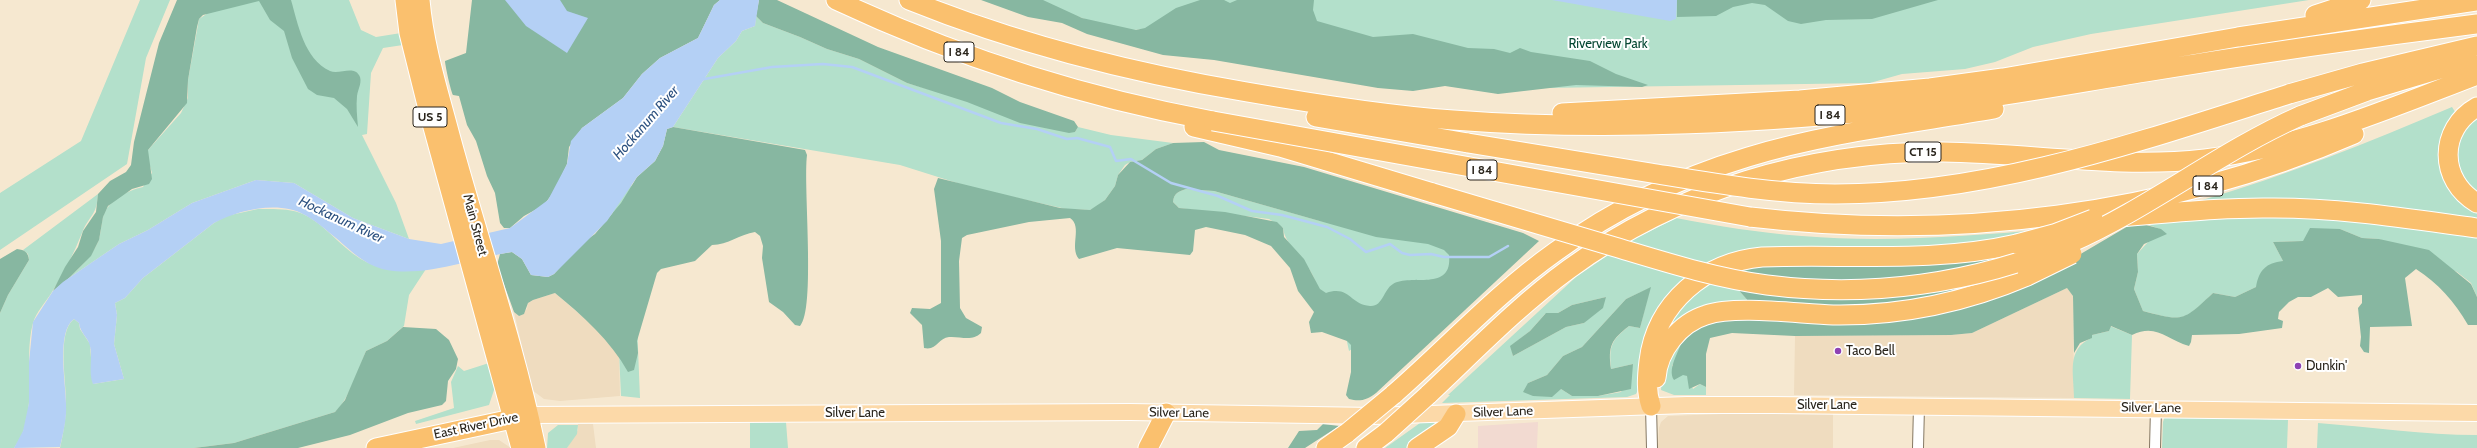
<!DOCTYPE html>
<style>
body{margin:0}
canvas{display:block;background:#f6e8d0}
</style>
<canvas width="2477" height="448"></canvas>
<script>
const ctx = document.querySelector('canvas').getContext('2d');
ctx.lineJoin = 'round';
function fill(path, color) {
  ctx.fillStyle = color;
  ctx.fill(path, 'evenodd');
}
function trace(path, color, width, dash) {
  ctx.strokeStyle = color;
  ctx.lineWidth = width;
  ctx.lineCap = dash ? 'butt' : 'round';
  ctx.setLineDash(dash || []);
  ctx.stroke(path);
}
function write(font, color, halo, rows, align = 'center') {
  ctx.font = font + ' Cabin,sans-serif';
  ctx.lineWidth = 4;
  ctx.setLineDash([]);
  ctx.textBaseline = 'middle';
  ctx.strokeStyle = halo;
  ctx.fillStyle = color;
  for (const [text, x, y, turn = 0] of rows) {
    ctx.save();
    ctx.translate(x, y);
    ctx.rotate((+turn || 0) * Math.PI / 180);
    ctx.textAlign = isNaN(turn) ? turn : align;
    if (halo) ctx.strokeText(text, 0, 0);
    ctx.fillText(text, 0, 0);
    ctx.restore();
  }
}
const built = new Path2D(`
 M2067,288L2073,296L2074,398L1794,395L1795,336L1951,335L1972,333Z
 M555,293L598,330L619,355L620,396L560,401L544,399L532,390L514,312L519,316L527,309L528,303L533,300Z
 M1833,410V448H1658L1659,428L1661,422L1668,416Z
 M578,424H593L596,448H567L578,430Z
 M490,440H499L511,448H453Z`);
const education = new Path2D(`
 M1538,422L1537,448H1478V426Z`);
const green = new Path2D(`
 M140,0H170L146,58L127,164L0,250V193L81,141Z
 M249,0H349L361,30L376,37L401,33L403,45L383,48L371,73L367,134L362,135L396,203L409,239L353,218L294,183L256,180L192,203L148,230L119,244L69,278C80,267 92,256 98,242C101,234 101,225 103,217C107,201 128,190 143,187L152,173L147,156L148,150L181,113L188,98V80L199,19L208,13L250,2Z
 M1036,0H2309L2091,34L2033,47L1995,62L1965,69L1902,74L1870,83L1545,88L1142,29C1115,35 1063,10 1036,0Z
 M756,16L763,23L800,37L827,49L859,59L907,83L1075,132L1078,127L1111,135L1173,143L1156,149L1142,160L1130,162L1125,165L1118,175L1115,186L1105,200L1096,207L1090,210L1066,209L973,188L900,165L673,127L718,58L736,41L742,31L755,26Z
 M2452,107L2457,115L2445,134L2477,211V219L2199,201C2288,175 2367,143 2452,107Z
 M2477,114V197L2459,180L2456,139Z
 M631,175L640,398L621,396L612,198Z
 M1186,189L1214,191L1320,221L1519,237L1455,277L1349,351L1342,319L1315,320C1316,309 1320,293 1316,283C1310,262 1285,247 1283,228L1269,219L1179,208L1173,202C1174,193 1178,192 1186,189Z
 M98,194C97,216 89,215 82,233C74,253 64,273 52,292C46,302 36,312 33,323C22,363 41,413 14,448H0V313L8,295L29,260L28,254L23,250Z
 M258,209C273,209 289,208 303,214C320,222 333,237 346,248C369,269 396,274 426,269L409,295L404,326L387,341L366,351C360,366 347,403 335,412L234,443L194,448H60C63,435 66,419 66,405C67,383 56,333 74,319L79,323L80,329L90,344L93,384L124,379L114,344L117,315L115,303L125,298L143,278L214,223L226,216Z
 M2315,217L2477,237V297L2471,283L2457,272L2379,239L2362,238L2340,229L2303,241L2273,242L2283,261L2256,287L2235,297L2213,293C2183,322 2184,322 2143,311L2134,289L2138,272L2137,254L2160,229L2146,224L2188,218Z
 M1676,218C1718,226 1760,233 1802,236C1885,243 1969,236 2051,229L2015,239L1706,267L1625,244Z
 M1611,253L1693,277L1636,394L1627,397L1442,403L1450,395H1448L1576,277ZM1650,288L1640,328L1629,326C1611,341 1609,345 1611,369L1633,364L1621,392L1598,396H1572L1561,389L1528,383L1547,375L1563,356L1582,347L1626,299ZM1606,297L1584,323L1566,327L1513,356L1511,346L1530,331L1545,314L1558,313L1572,305Z
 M1708,281L1735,286L1750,303L1674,326L1667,324V320Z
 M2110,326L2132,335L2130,399L2074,398C2074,373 2066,350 2091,338L2092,335L2109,331Z
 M1684,334L1683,346L1672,366L1687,376L1693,389L1700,384L1706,387V395H1674L1661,390L1663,369Z
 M489,363L495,387L489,405L416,424L415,421L454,408L451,382L458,366L464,371Z
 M2165,416L2288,420L2287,448H2162L2163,422Z
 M786,422L788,448H750V423Z
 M1434,422L1436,425L1411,448H1385L1420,423Z
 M2318,423C2371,427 2424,435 2477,435V448H2317Z
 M558,425H578L577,434L567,448H547L548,433Z`);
const forest = new Path2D(`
 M177,0H291C298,24 304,59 330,71C339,75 353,65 359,75C363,81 358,89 357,96C356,106 357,116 358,127L347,109L334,98L317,95L308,89L292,58L284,31L270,20L259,1L203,15L199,19L197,27L188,80L187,103L148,150L152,179L149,184L132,189L108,206L103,217L99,240L91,256L69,278L53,291L65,267L78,247L83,231L96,212L98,194L110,181L126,172L131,165L134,142L159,43Z
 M472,0H720L714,5L698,38L660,58L642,74L623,98L582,128L569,147L567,164L555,190L544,205L524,216L510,228H504L500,223L495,193L487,176L476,141L467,125L459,96L453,95C451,92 445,65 445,61L466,53Z
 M759,0H777L878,47L992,88L1020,102L1074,121L1078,127L1075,132L1069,133L1020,123L967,102L907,83L859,59L827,49L800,37L763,23L756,16Z
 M981,0H1043L1082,18L1136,30L1145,28L1176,8L1200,0H1224L1230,3L1237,0H1314L1313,10L1317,21L1373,37L1413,34L1468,48L1494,49L1510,53L1520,48L1531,52L1590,61L1616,74L1648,85L1642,87L1576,85L1498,94L1445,86L1413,91L1378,88L1214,60L1163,55L1087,34L1062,23L1028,17Z
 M1677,0H1938L1872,19L1826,20L1801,24L1788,21L1765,5L1752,3L1733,7L1716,16L1677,17Z
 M673,127L805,150L807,155C803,186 816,310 800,326L795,325L783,312L769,302L762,258L763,246L760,236L755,232C740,234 728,245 712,245L695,261L661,269L657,273L637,341L638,353L634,370L628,372C610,340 583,316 555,293L533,300L528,303L524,314L519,316L514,312L497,265L500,254L512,252L522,259L531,275L548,277L554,274L582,243L595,234L621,203L637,177L655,161L663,146L667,129Z
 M1204,142L1219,150L1304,167L1523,233L1539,241L1376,393C1367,400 1360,402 1349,399L1346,395L1351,372V345L1347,341L1322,332L1311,333L1309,322L1314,312L1298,291L1290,268L1271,246L1245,235L1206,227L1195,230L1193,251L1190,255L1117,248L1079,259C1069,247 1083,227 1070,218L1029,222L967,235L962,238L959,261L960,308L966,318L982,327L981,333C972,342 960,336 949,337C938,338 937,351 924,348L922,325L910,313L912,308L930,309L941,303V241L934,189L938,178L1060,208L1090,210L1105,200L1115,186L1118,175L1130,162L1142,160L1156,149L1173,143ZM1186,189L1214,191L1376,237L1428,244L1444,250L1449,255C1453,293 1410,273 1393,284C1383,290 1383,307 1370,306C1350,305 1350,285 1326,293L1320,289L1304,259L1284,237L1283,228L1277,222L1225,212L1179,208L1173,202C1174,193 1178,192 1186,189Z
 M2135,222L2161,229L2167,234L2144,244L2137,254L2138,272L2134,289L2143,311C2184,322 2183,321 2213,293L2235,297L2256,287C2259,270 2266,263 2283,261L2273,242L2303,241L2310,228L2340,229L2362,238L2379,239L2429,250L2471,284L2477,297V325H2468C2454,301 2439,284 2416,269L2405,278L2412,326L2370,327L2369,353L2364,352L2360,346L2361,337L2358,308L2362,303V295L2338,297L2328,288L2311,297H2298L2289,302L2279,312L2278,319L2283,321L2282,328L2239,334L2192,335L2191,342L2189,346C2166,339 2156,323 2132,335L2111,326L2109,331L2092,335V338L2080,343L2074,353L2073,296L2067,288L1972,333L1951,335L1795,336L1732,333L1710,338L1706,354V387L1700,384L1689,389L1687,376L1683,375L1674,380C1666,368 1682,348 1684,334L1708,318L1844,321L2050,272Z
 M2071,236L2015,257L1943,275L1839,284L1728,272L1736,268Z
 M17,249C25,250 28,252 29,260L8,295L0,313V259Z
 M1965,283C1911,319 1813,305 1750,303L1735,286Z
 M1651,287L1640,328L1629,326C1611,340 1608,346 1611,369L1633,364L1631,389L1598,396H1572L1561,389L1552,397L1533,396L1523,392L1528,383L1547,375L1563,356L1582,347L1626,299Z
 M1606,297L1603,308L1584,323L1566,327L1513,356L1510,346L1530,331L1546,313H1558L1572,305Z
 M403,327L436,329L449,340L458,359L456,369L448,381L446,401L442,405L408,413L350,435L298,448H194L234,443L335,412L345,400L366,351L387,341Z
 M1323,424L1339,426L1305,448H1288L1299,431L1317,430Z`);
const water = new Path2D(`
 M505,0H560L567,11L588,18L567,53L526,26Z
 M720,0H759L755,26L742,31L736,41L718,58L673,127L667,129L663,146L655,161L637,177L607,221L554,274L548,277L531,275L522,259L512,252C473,258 427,277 387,270C366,266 352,252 336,238C326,230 316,221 305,215C279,200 238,210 214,223L143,278L125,298L115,303L117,315L114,344L124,379L93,384C88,372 93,358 90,346C88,337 80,333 79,323L74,319C56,332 66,383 66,404C67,418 63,434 60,447L14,448L23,431L29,403V362L33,322L53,291L63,282L119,244L148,230L192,203L256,180L294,183L353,218L409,239L441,244L510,228L548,200L567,164L571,141L582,128L623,98L642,74L660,58L698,38L714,5Z
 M1552,0H1677L1676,19L1670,21Z`);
const stream = new Path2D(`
 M699,80L772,67L823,64L852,67L1001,123L1037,129L1067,139L1077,138L1110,147L1116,161L1131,159L1171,183L1218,196L1252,211L1282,215L1327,227L1350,239L1366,252L1390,244L1402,253L1410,255L1431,254L1444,257H1489L1508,246`);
const street = new Path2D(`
 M1651,406L1652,448
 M1918,448L1919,406
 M2155,448L2156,408`);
const primary = new Path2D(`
 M529,415L1130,412L1373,416L1687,405H1773L2477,413`);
const highway = new Path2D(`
 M405,0L409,33L428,109L521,448
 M420,0C424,47 439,93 451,139C479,242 514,343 536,448
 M836,0C957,57 1082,97 1213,121
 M909,0C1018,44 1132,73 1247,92C1316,104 1384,115 1453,120C1610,132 1768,123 1924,106C1998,98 2071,84 2145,72C2255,54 2366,38 2477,24
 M2315,15L2361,0
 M2289,94L2363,73L2477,46
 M2477,107C2438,129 2439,181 2477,203
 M1562,113L1800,100L1930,88L2003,78L2238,37L2477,1
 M2300,116L2367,91L2470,60
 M1316,117L1468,143
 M1194,127L1280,147L1433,193
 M1750,217C1954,241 2164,216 2354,134
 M2119,217C2171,213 2222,207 2274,208C2342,208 2410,219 2477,228
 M1656,378C1658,350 1680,323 1706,315C1736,305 1799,314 1833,315C1900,316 1966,302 2027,276
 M1393,395C1447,348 1496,294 1555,252C1614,209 1678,178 1748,157C1826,133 1914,123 1994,109
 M1428,395C1474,352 1518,306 1569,269C1677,190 1810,151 1943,152C2031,153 2117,169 2205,159C2300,147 2388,109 2477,75
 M1651,406C1646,391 1647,378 1649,361C1656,303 1705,262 1762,257C1847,254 1934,263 2017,244
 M376,448L526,416
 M1148,448L1166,413
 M1326,448L1347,433
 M1366,448L1386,433
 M1417,448L1448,427L1456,414`);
const highwayBridge = new Path2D(`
 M1213,121L1750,217
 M1468,143C1529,153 1590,163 1651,173C1712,183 1773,194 1835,194C1992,194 2141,141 2289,94
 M1433,193C1494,211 1554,229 1615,247C1665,262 1715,278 1767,285C1869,298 1975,284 2070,243C2150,208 2219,152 2300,116
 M2017,244L2054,234L2093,219
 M2027,276L2072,254
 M1347,433L1393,395
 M1386,433L1428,395`);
const markers = [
 [1838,351,4,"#8e42b4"],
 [2298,366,4,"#8e42b4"]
];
const shields = [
 [959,52,30],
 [1830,115,30],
 [430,117,34],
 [1923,152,36],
 [1482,170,30],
 [2208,186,30]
];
const shieldNames = [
 ["I 84",959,52],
 ["I 84",1830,115],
 ["US 5",430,117],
 ["CT 15",1923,152],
 ["I 84",1482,170],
 ["I 84",2208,186]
];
const parkNames = [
 ["Riverview Park",1608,44]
];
const streetNames = [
 ["Main Street",475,225,75],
 ["Silver Lane",1827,405],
 ["Silver Lane",2151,408,1],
 ["Silver Lane",1503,412,-2],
 ["Silver Lane",855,413],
 ["Silver Lane",1179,413,1],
 ["East River Drive",476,426,-12]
];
const poiNames = [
 ["Taco Bell",1846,351],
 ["Dunkin'",2306,366]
];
const waterNames = [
 ["Hockanum River",646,123,-49],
 ["Hockanum River",341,220,25]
];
fill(built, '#efdcbf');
fill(education, '#f2dad1');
fill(green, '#b3e0cb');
fill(forest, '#87b7a1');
fill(water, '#b4d0f5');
trace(stream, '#b4d0f5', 2.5);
trace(street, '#857863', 12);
trace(primary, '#fff', 18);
trace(highway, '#fff', 21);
trace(street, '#fff', 10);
trace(primary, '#fcd9a8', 16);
trace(highway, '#fac06e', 19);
trace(highwayBridge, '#fff', 21, []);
trace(highwayBridge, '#fac06e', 19);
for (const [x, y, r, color] of markers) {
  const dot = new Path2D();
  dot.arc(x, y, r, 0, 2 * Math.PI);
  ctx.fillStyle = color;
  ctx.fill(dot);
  trace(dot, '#fff', 1.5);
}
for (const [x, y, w] of shields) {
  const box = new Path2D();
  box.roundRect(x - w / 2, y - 10, w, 20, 3);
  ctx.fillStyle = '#fff';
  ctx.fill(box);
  trace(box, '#2a251c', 1);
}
write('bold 12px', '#2a251c', null, shieldNames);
write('13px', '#054732', '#fff', parkNames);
write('13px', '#2a251c', '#fff', streetNames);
write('13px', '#2a251c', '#fff', poiNames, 'left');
write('italic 14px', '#2d5281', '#fff', waterNames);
</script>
